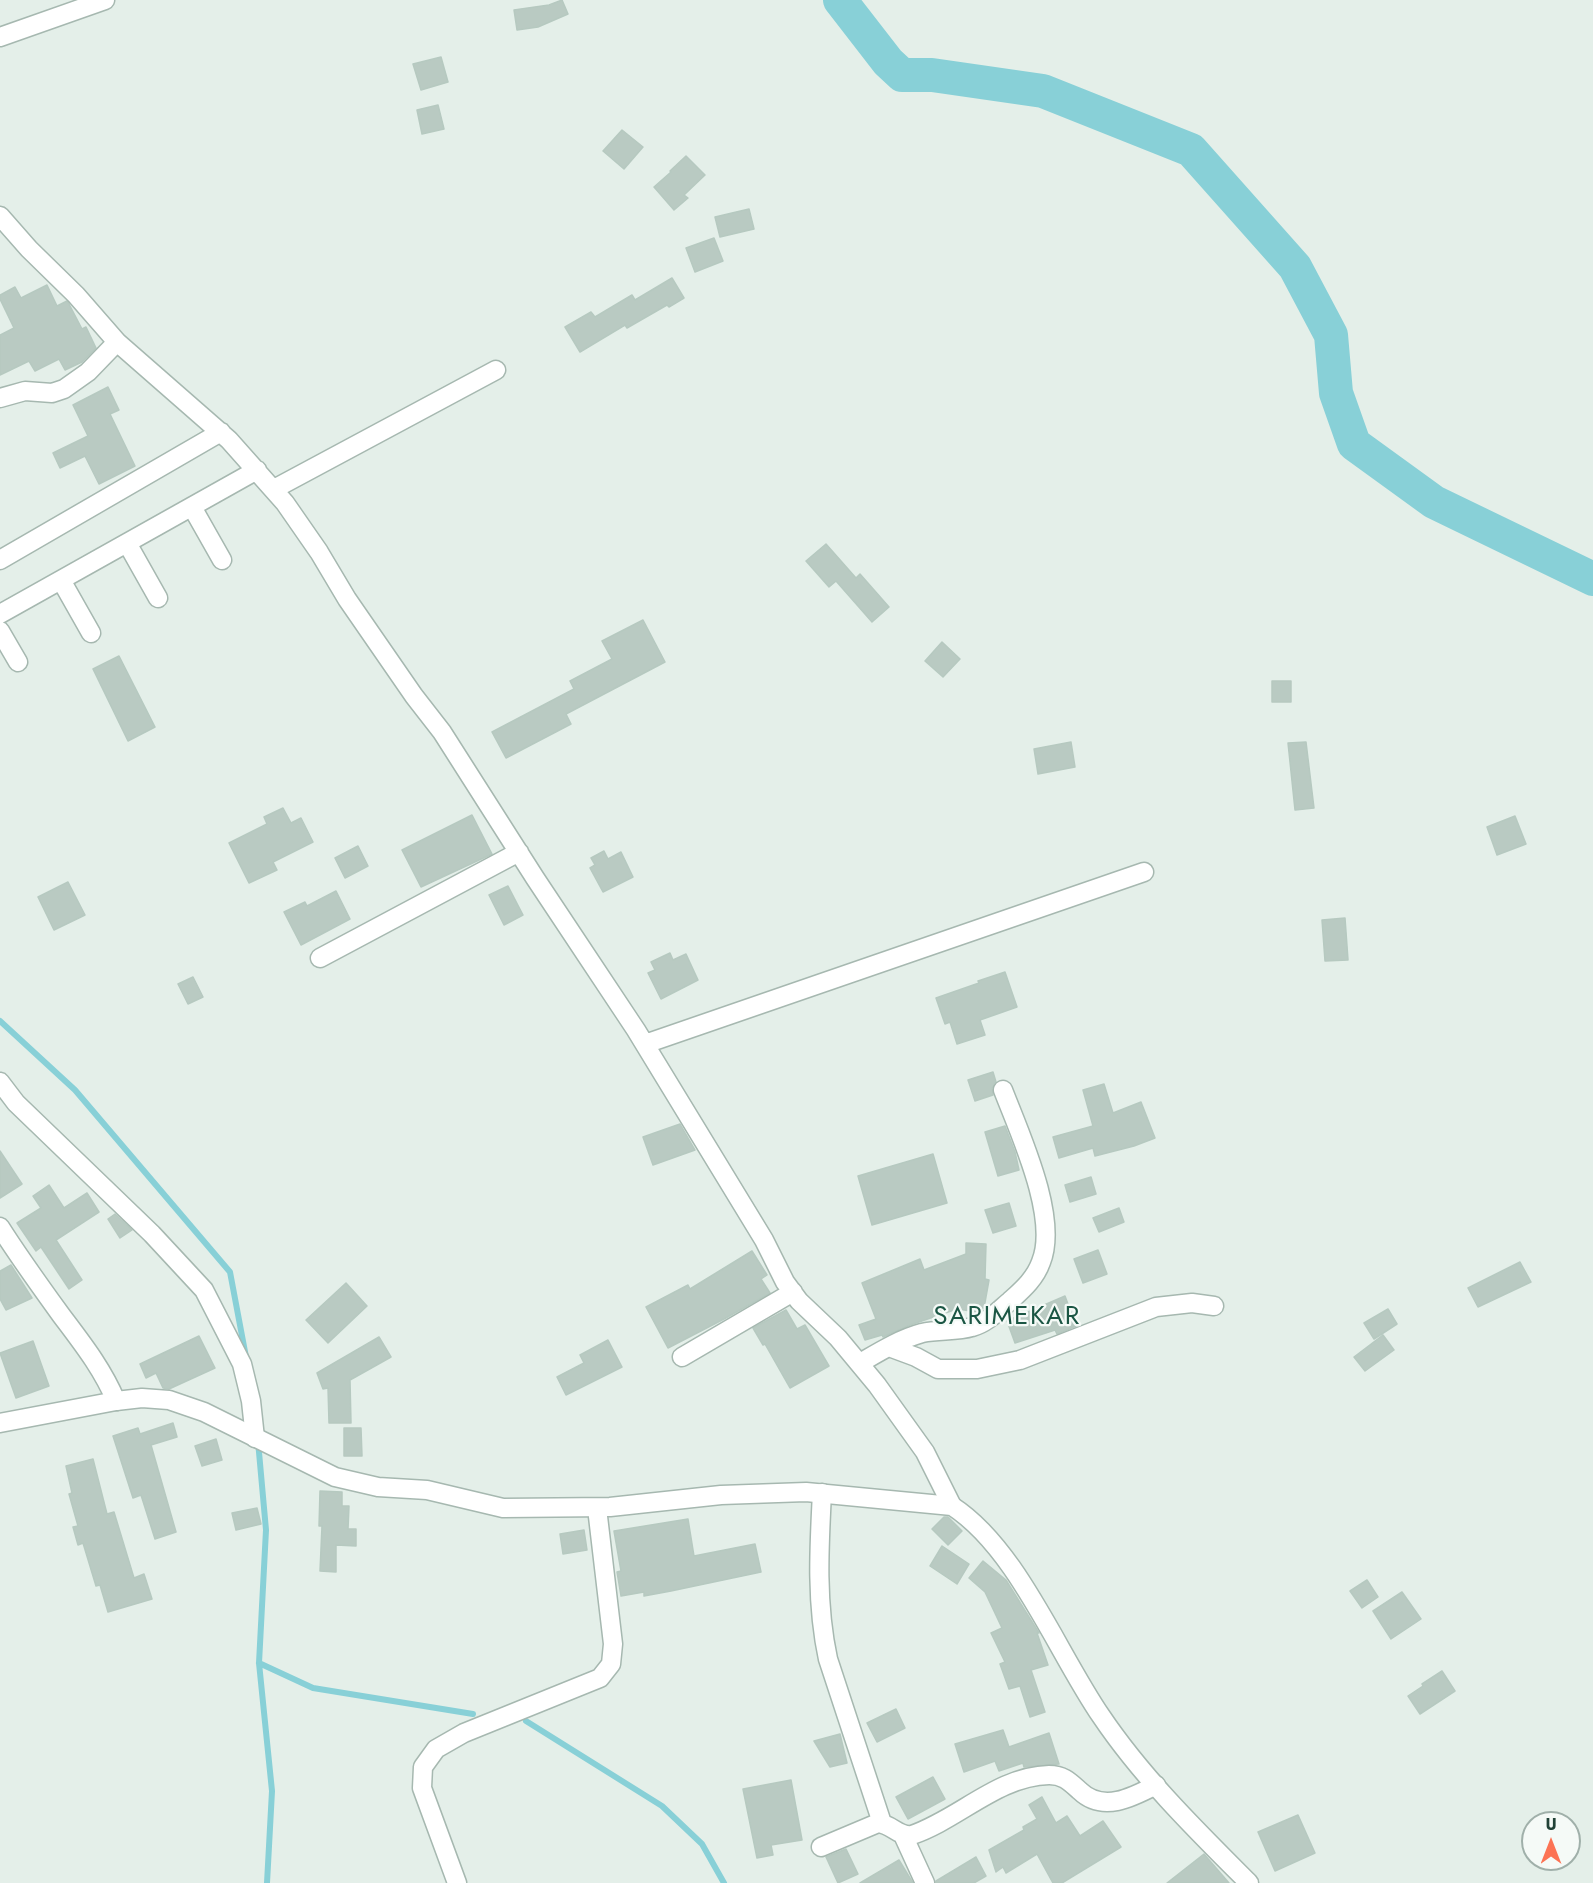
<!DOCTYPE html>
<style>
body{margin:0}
#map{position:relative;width:1593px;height:1883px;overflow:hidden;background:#e4efe9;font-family:Jost,sans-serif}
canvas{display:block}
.north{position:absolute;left:1521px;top:1811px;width:60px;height:60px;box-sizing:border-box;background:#f5faf7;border:2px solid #a0b0aa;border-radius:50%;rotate:0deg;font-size:16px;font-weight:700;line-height:24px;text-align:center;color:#214237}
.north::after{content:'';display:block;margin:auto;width:21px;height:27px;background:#fc7354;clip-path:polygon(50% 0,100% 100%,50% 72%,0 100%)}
</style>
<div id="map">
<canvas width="1593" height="1883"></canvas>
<div class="north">U</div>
</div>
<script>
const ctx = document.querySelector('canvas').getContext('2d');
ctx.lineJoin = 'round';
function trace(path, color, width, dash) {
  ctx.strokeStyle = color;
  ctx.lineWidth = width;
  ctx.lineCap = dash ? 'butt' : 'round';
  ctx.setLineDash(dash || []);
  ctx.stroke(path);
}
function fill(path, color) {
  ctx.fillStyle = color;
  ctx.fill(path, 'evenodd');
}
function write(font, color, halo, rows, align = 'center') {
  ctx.font = font + ' Jost,sans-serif';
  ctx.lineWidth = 4.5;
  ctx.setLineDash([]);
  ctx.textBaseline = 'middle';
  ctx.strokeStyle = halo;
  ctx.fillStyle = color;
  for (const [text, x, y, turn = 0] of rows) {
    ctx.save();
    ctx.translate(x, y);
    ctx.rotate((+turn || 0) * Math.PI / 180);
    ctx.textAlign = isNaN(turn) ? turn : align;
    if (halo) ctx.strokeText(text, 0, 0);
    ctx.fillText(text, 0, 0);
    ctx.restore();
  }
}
const stream = new Path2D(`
 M0,1021L75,1090L230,1272L246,1357
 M258,1441L266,1530L259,1663L272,1791L267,1883
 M259,1663L313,1688L473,1714
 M526,1721L662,1806L702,1844L724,1883`);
const river = new Path2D(`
 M840,0L888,62L902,75H932L1043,91L1191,150L1295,267L1331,335L1336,393L1354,444L1434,502L1593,579`);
const building = new Path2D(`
 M562,0L568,14L538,27L517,30L514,10L549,5Z
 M441,57L448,82L421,90L413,64Z
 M438,105L444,129L422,134L417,110Z
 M622,130L643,147L624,169L603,151Z
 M686,156L705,175L684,195L688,198L674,210L654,187L671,172L670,171Z
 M749,209L754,229L720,237L715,217Z
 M714,238L723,261L695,272L686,248Z
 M672,278L684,298L669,307L667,305L627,328L625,325L580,352L565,327L591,312L595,317L632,295L635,300Z
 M47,285L57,306L67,301L69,304L82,329L86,327L96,348L82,362L65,370L59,359L35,371L29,361L0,375V335L14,328L0,299V295L15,287L21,298Z
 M108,387L119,410L110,414L135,466L99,484L85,456L60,468L53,453L88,436L73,405Z
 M826,544L856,578L860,574L889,607L872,622L836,581L829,587L806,561Z
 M643,620L665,662L566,714L571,724L506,758L492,732L574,689L570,681L612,659L602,641Z
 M942,642L960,659L943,677L925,661Z
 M119,656L155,727L128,741L93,669Z
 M1272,681H1291V702H1272Z
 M1071,742L1075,767L1038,774L1034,749Z
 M1306,742L1314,808L1295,810L1288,743Z
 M283,808L291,823L301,818L313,842L273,862L277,870L249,883L229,843L267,824L264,817Z
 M472,815L492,854L421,887L402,850Z
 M1515,816L1526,844L1497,855L1487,827Z
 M358,846L368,866L345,878L335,858Z
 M604,851L608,859L621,852L633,877L603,892L590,868L595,865L591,858Z
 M68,882L85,915L54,930L38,897Z
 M508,886L523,915L504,925L489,895Z
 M336,891L350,919L301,945L284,912L305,902L307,906Z
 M1345,918L1348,960L1325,961L1322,920Z
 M670,953L673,960L686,954L698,980L661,999L648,973L655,970L651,962Z
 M1005,972L1017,1007L980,1020L985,1035L957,1044L950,1022L945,1024L936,998L979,983L978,981Z
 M193,977L203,997L188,1004L178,984Z
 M993,1072L996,1082L992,1088L993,1095L975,1101L968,1080Z
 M1104,1084L1113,1113L1141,1102L1155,1138L1134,1146L1095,1156L1093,1148L1059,1158L1053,1137L1093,1126L1083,1090Z
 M680,1124L695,1150L653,1165L643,1137Z
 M1005,1126L1015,1152L1019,1170L998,1176L985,1132Z
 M0,1151L22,1184L0,1198Z
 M933,1154L947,1203L872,1225L858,1176Z
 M1091,1177L1096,1194L1070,1202L1065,1185Z
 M49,1185L64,1208L87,1193L99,1212L56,1240L82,1280L69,1289L41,1247L36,1251L17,1223L41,1208L33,1196Z
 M1009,1203L1016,1226L993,1233L985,1210Z
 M1119,1208L1124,1222L1099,1232L1093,1218Z
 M115,1214L132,1230L120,1238L108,1219Z
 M966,1243L986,1244L985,1279L989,1280L984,1308L978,1312L957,1309L910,1325L883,1337L882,1335L865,1340L859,1325L876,1319L862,1283L920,1259L924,1270L966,1254Z
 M1098,1250L1107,1274L1083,1283L1074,1259Z
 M752,1251L767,1275L761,1279L770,1293L724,1319L668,1348L646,1307L688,1285L690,1289Z
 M1520,1262L1531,1282L1478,1307L1468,1288Z
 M11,1265L32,1298L6,1310L0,1299V1271Z
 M346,1283L367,1306L328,1343L306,1320Z
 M1065,1296L1076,1326L1057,1334L1055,1330L1015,1343L1007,1321Z
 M1388,1309L1397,1324L1374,1339L1364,1323Z
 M786,1310L797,1329L805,1325L829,1366L790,1388L765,1344L763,1345L753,1328Z
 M1383,1335L1394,1350L1365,1371L1354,1357Z
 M199,1336L215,1368L169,1389L163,1388L156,1373L146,1378L140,1364Z
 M379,1337L391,1357L350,1380L351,1423H329L328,1388L323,1389L317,1373Z
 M608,1340L622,1367L566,1395L557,1377L584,1363L580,1355Z
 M33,1341L49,1386L16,1398L0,1353Z
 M173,1423L177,1437L151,1445L176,1532L155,1539L141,1495L133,1498L113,1436L138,1428L140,1434Z
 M344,1428H361L362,1456H344Z
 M216,1439L222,1460L202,1466L195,1446Z
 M93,1459L107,1514L114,1512L134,1578L144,1574L152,1599L108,1612L100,1585L96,1586L83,1543L78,1545L73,1527L78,1526L69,1494L72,1493L66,1466Z
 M320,1491L342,1492V1506H349L348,1529H356V1546L336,1545V1572L320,1571L322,1526H319Z
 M257,1508L261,1524L236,1530L232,1513Z
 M944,1517H948L962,1531L948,1545L932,1529Z
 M688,1519L694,1556L755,1544L761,1572L671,1591L644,1596V1592L621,1596L617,1572L621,1571L614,1531Z
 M584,1530L587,1550L563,1554L560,1534Z
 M942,1546L969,1564L957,1584L930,1566Z
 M983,1561L1006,1580L1039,1633H1037L1048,1665L1031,1670L1045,1712L1030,1717L1020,1686L1009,1689L1000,1664L1005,1662L991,1633L1002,1628L985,1592L969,1578Z
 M1367,1580L1378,1597L1362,1608L1350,1591Z
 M1402,1592L1421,1619L1391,1639L1373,1611Z
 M1442,1671L1455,1691L1420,1714L1408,1696L1423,1686L1422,1684Z
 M896,1709L905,1728L877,1742L867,1723Z
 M1003,1730L1009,1747L1049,1733L1059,1764L1024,1767L1023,1763L999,1771L995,1761L964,1772L955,1744Z
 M840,1734L847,1763L830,1767L814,1741Z
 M933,1777L945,1799L908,1819L896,1797Z
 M791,1780L802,1840L771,1845L773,1855L757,1858L743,1789Z
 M1042,1797L1056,1823L1067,1816L1080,1836L1103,1821L1121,1847L1062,1883H1053L1037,1854L1006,1873L1003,1867L996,1872L989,1850L1024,1830L1023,1827L1037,1819L1029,1805Z
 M1298,1815L1315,1853L1275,1871L1258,1832Z
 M846,1849L858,1874L838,1883L826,1857Z
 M1204,1854L1229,1883H1167Z
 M976,1857L986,1876L974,1883H936V1881Z
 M899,1860L913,1883H860Z`);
const minor = new Path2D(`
 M0,37L105,0
 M0,216L29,249L76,295L117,342L229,440L285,503L319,552L347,599L414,696L442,732L535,878L636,1030L764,1240L785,1282L799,1301L838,1338L877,1385L925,1452L952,1506
 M0,398L25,391L52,393L64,389L88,372L117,342
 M274,489L496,370
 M192,507L222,560
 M127,543L158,598
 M0,560L221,432
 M61,580L91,633
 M0,614L257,470
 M0,631L18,662
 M320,958L519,852
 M645,1044L1144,872
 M0,1082L16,1103L152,1234L204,1290L242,1364L251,1401L255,1438
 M0,1227C19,1257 40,1286 61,1315C82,1343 102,1368 116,1401
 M889,1347L916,1357L938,1369H977L1020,1360L1156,1307L1192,1303L1214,1306
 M682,1357L793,1292
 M860,1363C879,1352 900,1339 922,1333C939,1329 956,1332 972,1327C987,1323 998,1311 1010,1301C1022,1290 1035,1279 1041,1262C1059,1218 1020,1134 1003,1090
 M822,1493C819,1549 816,1604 828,1659L882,1823
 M903,1835L925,1883
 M821,1847L878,1823C892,1824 898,1837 912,1835C959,1819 998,1776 1049,1775C1064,1775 1070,1782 1080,1791C1103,1813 1133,1797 1156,1785
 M457,1883L422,1788L423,1767L436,1749L464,1733L600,1678L611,1664L613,1644L597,1508`);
const tertiary = new Path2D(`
 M0,1423L116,1401L142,1398L169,1400L204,1412L335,1477L378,1487L427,1490L503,1508L610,1507L721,1495L806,1492L952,1506C1017,1548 1057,1652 1101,1716C1142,1777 1197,1831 1249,1883`);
const quarterNames = [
 ["SARIMEKAR",1007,1318]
];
trace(stream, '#88d0d7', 6);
trace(river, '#88d0d7', 34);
fill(building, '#b9cac2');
trace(building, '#b6c9c0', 1.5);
trace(minor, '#a6b8b0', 21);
trace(tertiary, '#a6b8b0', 21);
trace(minor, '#fff', 18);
trace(tertiary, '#fff', 18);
ctx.letterSpacing = '1.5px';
write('26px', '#1b5644', '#f5faf7', quarterNames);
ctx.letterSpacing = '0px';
</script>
